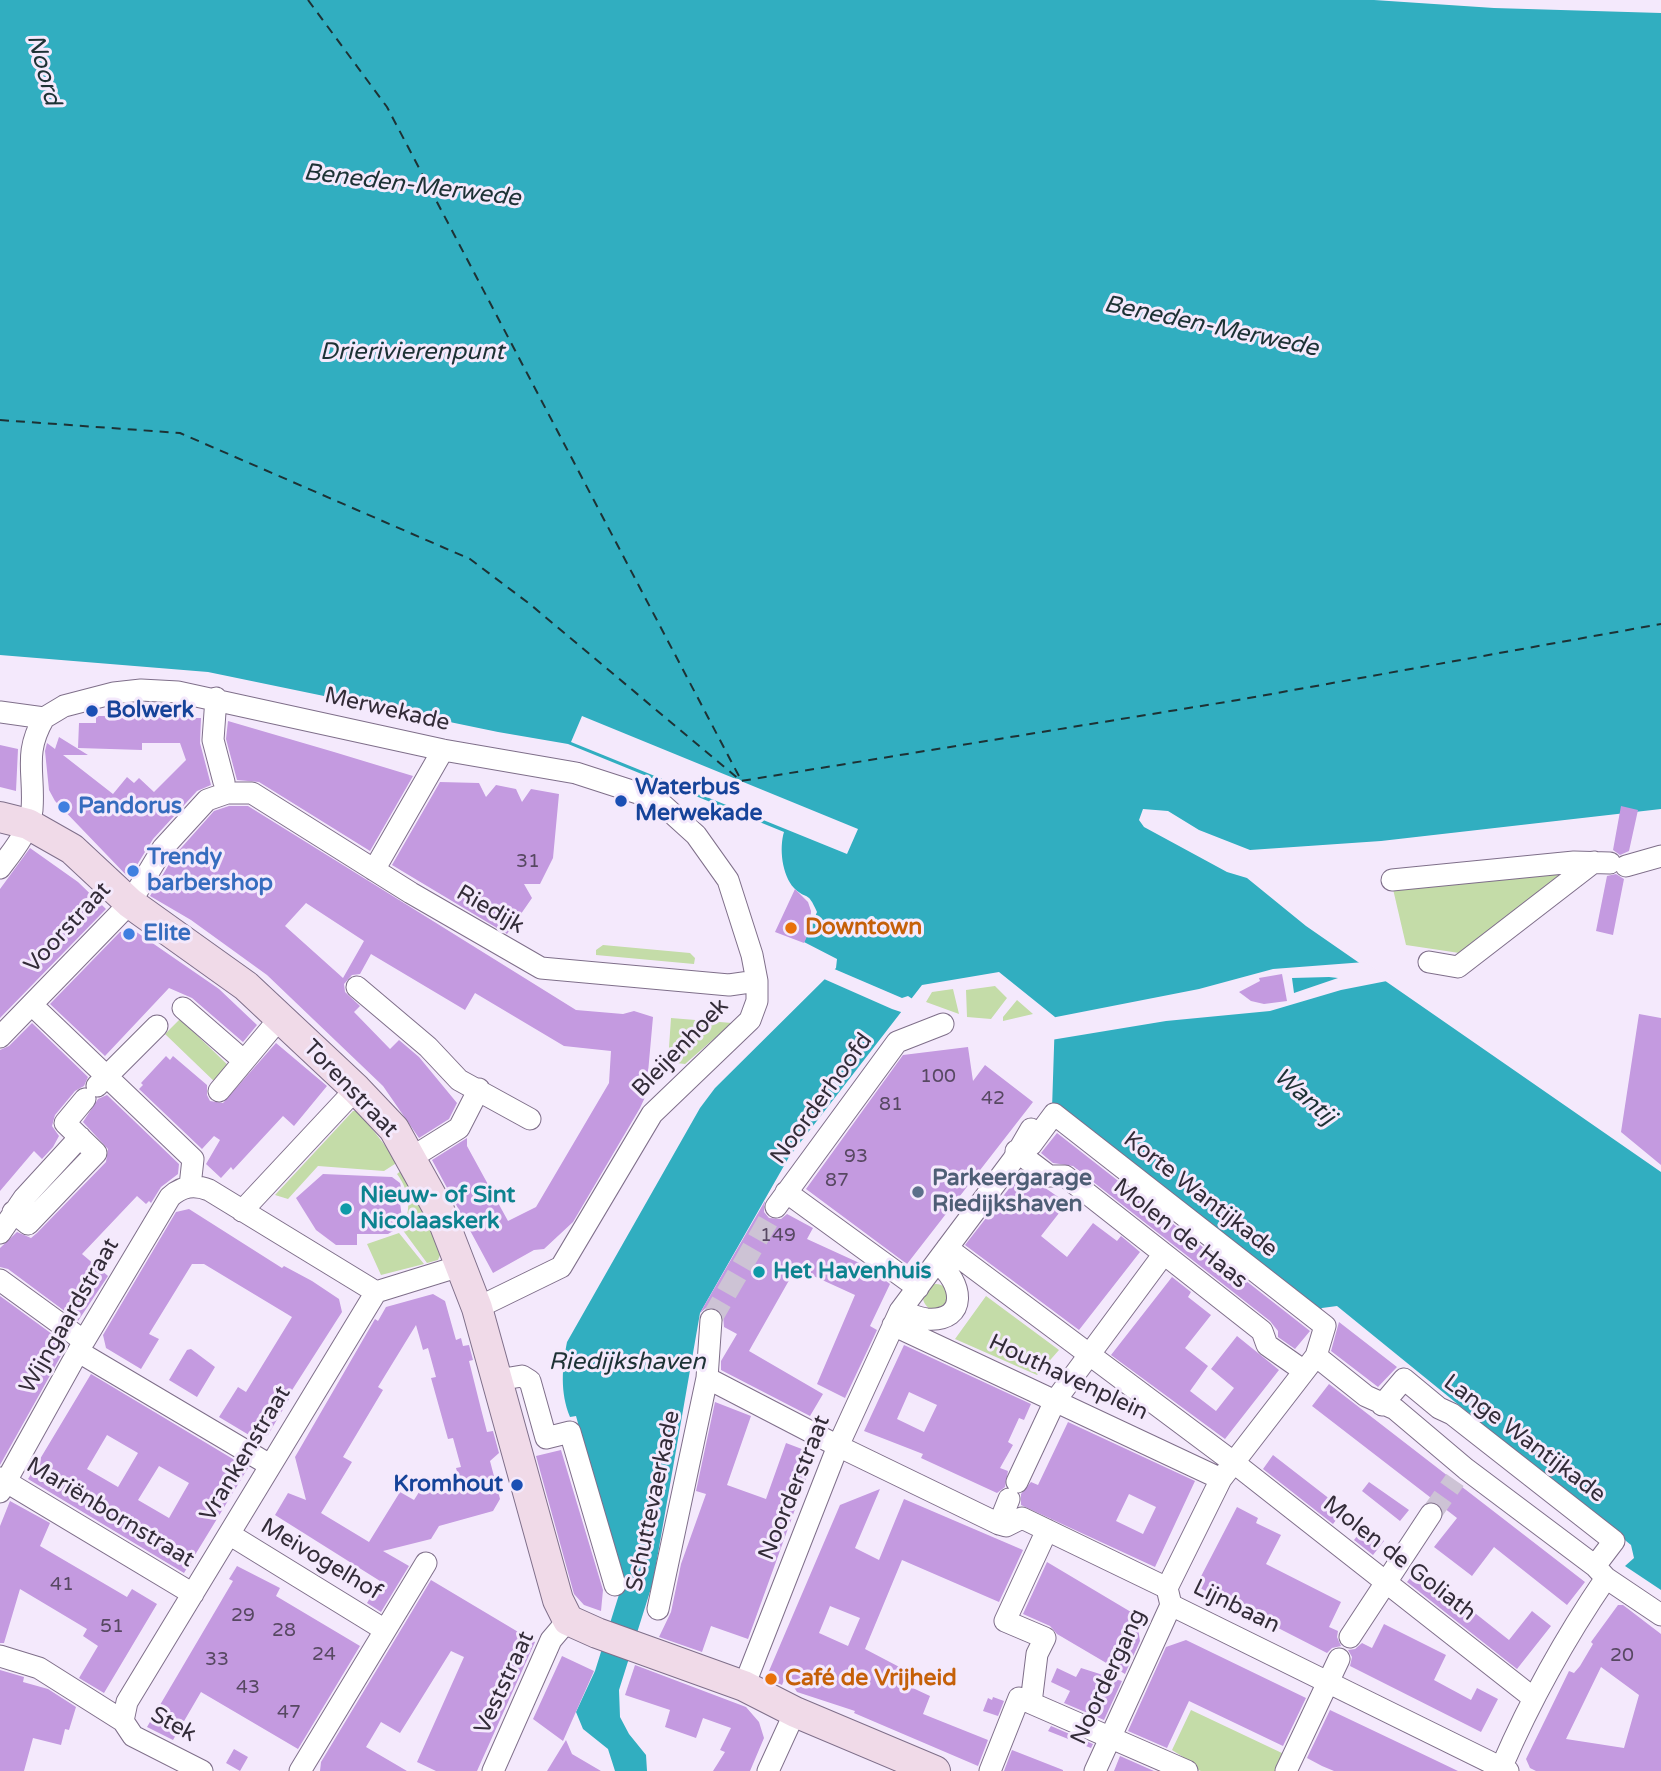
<!DOCTYPE html>
<meta charset="utf-8">
<style>
body{margin:0}
canvas{display:block;background:#f4e9fc}
</style>
<canvas width="1661" height="1771"></canvas>
<script>
const ctx = document.querySelector('canvas').getContext('2d');
ctx.lineJoin = 'round';
function fill(path, color) {
  ctx.fillStyle = color;
  ctx.fill(path, 'evenodd');
}
function trace(path, color, width, dash) {
  ctx.strokeStyle = color;
  ctx.lineWidth = width;
  ctx.lineCap = dash ? 'butt' : 'round';
  ctx.setLineDash(dash || []);
  ctx.stroke(path);
}
function write(font, color, halo, rows, align = 'center') {
  ctx.font = font + ' "Varela Round",sans-serif';
  ctx.lineWidth = 6;
  ctx.setLineDash([]);
  ctx.textBaseline = 'middle';
  ctx.strokeStyle = halo;
  ctx.fillStyle = color;
  for (const [text, x, y, turn = 0] of rows) {
    ctx.save();
    ctx.translate(x, y);
    ctx.rotate((+turn || 0) * Math.PI / 180);
    ctx.textAlign = isNaN(turn) ? turn : align;
    if (halo) ctx.strokeText(text, 0, 0);
    ctx.fillText(text, 0, 0);
    ctx.restore();
  }
}
const green = new Path2D(`
 M1579,867L1466,954L1406,945L1393,889Z
 M603,945L690,953L695,958L694,964L596,955V950Z
 M995,986L1007,998L991,1019L967,1017L966,990Z
 M953,989L959,1014L926,1002L932,992Z
 M1017,1000L1033,1014L1003,1021V1017Z
 M671,1018L732,1023L685,1064L668,1062Z
 M180,1019L233,1070L218,1085L165,1034Z
 M353,1111H358L398,1162L384,1171L318,1166L288,1199L275,1195Z
 M403,1169L427,1216L441,1253L438,1260L427,1263L402,1229C412,1209 410,1192 397,1174Z
 M399,1233L424,1264L381,1275L367,1244Z
 M923 1297a13 13 0 1 1 26 0a13 13 0 1 1-26 0Z
 M986,1296L1059,1350L1037,1375L955,1339Z
 M1191,1710L1284,1754L1277,1771H1201L1181,1763L1183,1757L1172,1750Z`);
const water = new Path2D(`
 M0,0H1374L1494,8L1661,13V809L1381,841L1250,850L1199,830L1168,811L1143,809L1139,820L1144,827L1227,872L1247,878L1306,926L1661,1172V1590L1625,1566L1634,1558L1631,1545L1337,1306L1322,1308L1316,1315L1052,1109L1055,1017L999,972L922,985L789,1157L700,1313L653,1582L619,1690L620,1717L629,1734L646,1755L647,1771H615L608,1749L583,1729L576,1712L595,1671L622,1585L576,1416L570,1417C560,1392 562,1368 567,1342L700,1108L715,1088L836,968L837,959L804,942L817,912C807,889 807,901 794,888C782,875 779,848 784,832L568,744L498,732L208,672L0,655Z`);
const pier = new Path2D(`
 M582,716L858,829L847,854L571,742Z
 M1365,962L1392,980L1341,990L1270,1011L1166,1021L1051,1040V1018L1199,989L1273,969ZM1292,978L1329,977L1338,978L1294,993Z
 M832,968L902,998L908,996L914,1000L904,1013L892,1009L824,979Z`);
const ferry = new Path2D(`
 M308,0L387,107L741,780
 M0,420L180,433L470,559L531,605L741,781L1238,700L1661,624`);
const building = new Path2D(`
 M139,709L189,711V718H201L200,743L211,785L197,791L153,839L129,878L55,801L49,790L45,751L47,743L55,749L59,737L88,755H63L113,794L127,777L134,783L139,778L154,792L186,760L180,743H142V750L78,748L79,723H96V716H139Z
 M228,721L334,752L413,776L370,851L259,782L237,780L226,739Z
 M0,745L18,749L16,791L0,787Z
 M440,782L479,783L486,797L496,785L516,789L522,802L531,789L559,794L553,858L540,884H524L532,898L507,934L392,865Z
 M229,806H248L576,1010L623,1014L634,1011L653,1017L646,1095L640,1108L573,1222L544,1249L534,1250L493,1273L432,1160L467,1138V1146L508,1221L536,1207L609,1083L611,1051L564,1046L475,993L465,1010L371,954L360,974L352,975L344,984L345,992L360,1006L354,1012L390,1049L399,1040L419,1057L457,1103L449,1119L419,1138L383,1086L267,975L191,920L150,896L174,856L214,811ZM306,903L364,941L343,978L285,926Z
 M1621,806L1638,810L1629,851L1620,855L1613,850Z
 M30,848L78,882L106,909L0,1018V889Z
 M1616,874L1624,879L1613,935L1596,931L1607,876Z
 M795,889L808,902L811,911L810,930L804,943L775,932Z
 M135,931L219,989L257,1025L243,1042L192,998L169,988L105,1056L50,1004L120,932Z
 M1282,974L1287,1001L1264,1004L1251,1001L1239,992L1260,981L1259,978Z
 M1639,1014L1661,1018V1165L1621,1132Z
 M32,1023L88,1077L84,1086L75,1091L55,1115L52,1126L59,1136L53,1147L42,1159L34,1151L0,1191V1050L9,1046Z
 M276,1043L327,1086L294,1126L283,1116L233,1170L231,1167L221,1178L206,1164L220,1140L214,1136L202,1149L139,1089L143,1085L141,1083L166,1056L170,1060L173,1056L207,1085V1095L210,1101L223,1103Z
 M968,1047L973,1081L985,1065L1033,1102L907,1264L806,1189L903,1055Z
 M107,1095L179,1164L178,1174L161,1187L151,1203L149,1201L146,1204L137,1196L82,1254L108,1276L78,1321L8,1269L0,1267V1248L17,1232L31,1238L37,1233L106,1162L108,1149L83,1122L98,1099Z
 M1057,1133L1310,1331L1295,1349L1278,1337V1331L1270,1321L1073,1166L1053,1163L1041,1153Z
 M1022,1172L1067,1203L1041,1236L1067,1257L1093,1223L1117,1241L1121,1236L1140,1252L1079,1330L965,1245Z
 M323,1174L392,1177L400,1183L403,1195H399L402,1218L398,1228L388,1234H357V1245H336L316,1230L296,1198Z
 M765,1201L764,1212L769,1218L781,1219L787,1214L813,1228L807,1239L866,1266L890,1284L870,1326L877,1330L845,1398L817,1384L855,1295L796,1268L749,1351L823,1394L810,1416L721,1370V1361L737,1334L724,1327L723,1315L718,1309L706,1308L700,1313Z
 M189,1209L282,1268L284,1266L312,1281L339,1299L342,1312L287,1398L289,1399L268,1435L254,1438L219,1417L238,1387L246,1392L292,1317L204,1264H192L149,1334L159,1339L141,1369L106,1348L103,1335L176,1212Z
 M1172,1277L1191,1292L1188,1297L1211,1315L1185,1348L1208,1366L1190,1391L1216,1411L1234,1388L1211,1369L1237,1336L1279,1370L1225,1439L1111,1355Z
 M433,1294L445,1301L456,1340L461,1338L463,1346L469,1345L473,1360L469,1361L481,1409L487,1432L493,1431L499,1453L490,1461L500,1499L493,1511L439,1526L431,1539L383,1551L409,1566L381,1612L367,1603L380,1581L275,1515L288,1493L306,1500L295,1457L375,1319L378,1321L386,1307ZM416,1325L423,1350L428,1348L436,1377L431,1378L448,1439L453,1438L461,1467L456,1468L459,1479L421,1489L414,1500L400,1492L369,1542L321,1513L352,1462L343,1457L383,1390L378,1387Z
 M0,1296L67,1345L0,1465Z
 M1339,1322L1397,1367L1378,1387L1331,1351Z
 M904,1345L1031,1404L1024,1420L1019,1418L1008,1442L1013,1445L1000,1468L1008,1471L1005,1487L997,1493L921,1458L923,1454L864,1431ZM909,1392L937,1405L924,1432L897,1419Z
 M191,1349L215,1367L197,1397L169,1380L187,1350Z
 M91,1374L248,1468L184,1573L28,1479ZM107,1435L138,1453L118,1487L87,1469ZM159,1466L189,1483L169,1518L138,1500Z
 M1329,1384L1585,1582L1567,1605L1494,1547L1472,1576L1434,1547L1457,1518L1312,1406Z
 M715,1402L751,1416L727,1485L766,1499L786,1443L815,1454L748,1639L711,1626L702,1652L659,1637L671,1612L681,1564L706,1494L696,1491Z
 M1068,1422L1195,1481L1155,1567L1021,1505V1494L1031,1482L1038,1485ZM1129,1494L1156,1507L1143,1534L1116,1521Z
 M561,1450L603,1590L601,1611L584,1605L574,1594L536,1456Z
 M1273,1455L1344,1510L1333,1524L1263,1469Z
 M1369,1482L1409,1510L1400,1521L1362,1491Z
 M880,1489L855,1548L879,1560L904,1499L1023,1550L999,1602L902,1560L865,1649L907,1671L902,1683L930,1696L923,1714L988,1740L978,1766L854,1713L855,1711L797,1692L786,1675L782,1685L766,1678L840,1505ZM830,1606L860,1618L848,1646L819,1633Z
 M10,1501L50,1523L40,1546L127,1597L132,1589L157,1604L104,1693L79,1678L98,1646L83,1636L87,1629L20,1589L4,1643H0V1526Z
 M1237,1507L1258,1518L1256,1523L1281,1535L1266,1564L1341,1602L1329,1627L1338,1631L1337,1637L1341,1646L1332,1648L1327,1653L1196,1586Z
 M1365,1526L1384,1541L1373,1555L1354,1540Z
 M1047,1562L1136,1615L1140,1641L1125,1674L1057,1634L1050,1626L1023,1614Z
 M237,1566L280,1588L276,1596L360,1646L298,1749L201,1692L173,1740L147,1727L233,1581L229,1579Z
 M1418,1568L1509,1640L1532,1611L1551,1626L1517,1669L1407,1582Z
 M431,1580L535,1642L477,1771H436L417,1762L464,1657L451,1651L400,1733L381,1722L366,1747L407,1771H320L321,1762Z
 M1618,1605H1623L1661,1634V1771H1536L1530,1768L1526,1759L1569,1671L1574,1673L1580,1666L1593,1644L1591,1642ZM1601,1667L1639,1695L1624,1748L1566,1739Z
 M1384,1624L1446,1655L1434,1680L1471,1700L1477,1688L1498,1699L1481,1732L1350,1666L1352,1657L1348,1650L1355,1649L1362,1643L1372,1648Z
 M1186,1640L1306,1698L1283,1746L1189,1701L1167,1748L1128,1731L1166,1647Z
 M562,1656L594,1671L563,1741L533,1719Z
 M635,1665L746,1707L759,1722L764,1738L750,1771H713L725,1752L720,1750L731,1728L703,1718L696,1738L665,1727L670,1710L625,1695Z
 M1057,1668L1076,1677L1081,1668L1122,1681L1104,1720L1064,1703L1070,1691L1051,1682Z
 M0,1670L24,1677L23,1682L48,1689L76,1707L69,1730L65,1729L61,1745L33,1738L24,1771H0Z
 M993,1697L1004,1701L998,1716L983,1711L988,1698L992,1700Z
 M1330,1710L1391,1739L1458,1771H1334L1322,1766L1307,1758Z
 M1051,1726L1093,1744L1091,1748L1048,1731Z
 M566,1740L572,1754L601,1771H547Z
 M234,1749L248,1757L240,1771L226,1763Z
 M1012,1750L1063,1770V1771H1004Z
 M1120,1756L1154,1771H1114Z`);
const streetTunnel = new Path2D(`
 M711,1320L776,1207
 M1431,1514L1455,1480`);
const street = new Path2D(`
 M216,698L213,740L224,782
 M0,712L44,718L64,706L114,693L141,690L178,692L443,750L576,773L644,795L664,806L696,835L728,880L752,955L757,981V1001L750,1020L652,1114L561,1267L477,1308
 M1626,866L1661,856
 M0,868C12,852 30,830 32,810C35,772 23,754 44,718
 M374,870L443,750
 M1392,880L1574,862L1610,863
 M1429,962L1458,967L1594,862
 M357,987L428,1047L459,1080L530,1119
 M32,1005L193,1159L190,1186
 M183,1008L244,1061
 M0,1037L130,903L163,848L207,800L227,793H252L411,893L541,968L729,985L757,981
 M97,1086L157,1026
 M219,1091L280,1018
 M1025,1140L1031,1145L1054,1114L1325,1326L1316,1356L1221,1479L1167,1588
 M1016,1151L1049,1176H1065L1262,1331L1267,1345L1304,1371
 M411,1158L459,1128L479,1089
 M786,1192L918,1288
 M776,1207L897,1042L943,1024
 M242,1211L356,1089
 M13,1212L28,1224L96,1153L65,1123L85,1099
 M0,1233L24,1198L80,1137
 M947,1248L1233,1462L1532,1697
 M0,1280L84,1341
 M900,1311C908,1313 918,1318 927,1319C969,1322 963,1281 937,1263
 M893,1325L1221,1479
 M79,1352L268,1464
 M1316,1356L1366,1396L1395,1409L1466,1469L1595,1566L1606,1578L1661,1615
 M707,1378L838,1446L999,1524L1006,1526L1022,1518L1167,1588L1171,1605L1508,1771
 M498,1380L522,1376L530,1381L546,1438L570,1432L615,1585
 M1382,1405L1404,1379L1439,1408L1452,1414L1614,1541L1595,1566
 M0,1478L193,1594
 M1017,1482L1055,1401L1163,1255
 M0,1492L84,1341L170,1197C182,1186 194,1184 209,1190L376,1292
 M999,1524L1009,1499
 M1047,1530L1005,1621L1045,1638L1037,1654L1031,1703L1187,1771
 M229,1534L385,1630
 M658,1609L707,1378L711,1320
 M1350,1637L1431,1514
 M0,1656L39,1668L123,1721L133,1736L202,1771
 M744,1686L838,1446L900,1311L1013,1160L1031,1129
 M123,1721L127,1702L376,1292L460,1266
 M1502,1766C1531,1699 1565,1638 1606,1578
 M300,1771L426,1563
 M493,1771L551,1640L568,1620
 M768,1771L795,1712
 M990,1771L1019,1698L1031,1703
 M1095,1771L1171,1605
 M1286,1771L1339,1659`);
const secondary = new Path2D(`
 M0,817L28,824L72,849L130,903L246,986L356,1089L394,1129L439,1210L477,1308L558,1600L568,1620L597,1633L744,1686L795,1712L935,1771`);
const markers = [
 [92,711,7,"#1a4fb4"],
 [621,801,7,"#1a4fb4"],
 [64,807,7,"#3f7fe0"],
 [133,871,7,"#3f7fe0"],
 [791,928,7,"#e8710a"],
 [129,934,7,"#3f7fe0"],
 [918,1192,7,"#5c6f8a"],
 [346,1209,7,"#0f9aa8"],
 [759,1272,7,"#0f9aa8"],
 [517,1485,7,"#1a4fb4"],
 [771,1679,7,"#e8710a"]
];
const numberNames = [
 ["31",528,862],
 ["100",938,1077],
 ["42",993,1099],
 ["81",891,1105],
 ["93",856,1157],
 ["87",837,1181],
 ["149",778,1236],
 ["41",62,1585],
 ["29",243,1616],
 ["51",112,1627],
 ["28",284,1631],
 ["24",324,1655],
 ["20",1622,1656],
 ["33",217,1660],
 ["43",248,1688],
 ["47",289,1713]
];
const streetNames = [
 ["Merwekade",387,710,13],
 ["Riedijk",490,910,30],
 ["Voorstraat",68,928,-47],
 ["Bleijenhoek",681,1048,-46],
 ["Torenstraat",350,1089,46],
 ["Noorderhoofd",822,1099,-54],
 ["Korte Wantijkade",1200,1195,38],
 ["Molen de Haas",1180,1234,38],
 ["Wijngaardstraat",70,1316,-60],
 ["Houthavenplein",1068,1378,25],
 ["Lange Wantijkade",1524,1439,37],
 ["Vrankenstraat",246,1454,-59],
 ["Noorderstraat",795,1488,-68],
 ["Schuttevaerkade",654,1501,-78],
 ["Mariënbornstraat",110,1513,31],
 ["Molen de Goliath",1399,1559,38],
 ["Meivogelhof",321,1560,31],
 ["Lijnbaan",1236,1607,26],
 ["Noordergang",1109,1677,-65],
 ["Veststraat",505,1683,-65],
 ["Stek",173,1725,29]
];
const transitNames = [
 ["Bolwerk",106,711],
 ["Waterbus",635,788],
 ["Merwekade",635,814],
 ["Kromhout",503,1485,"right"]
];
const shopNames = [
 ["Pandorus",78,807],
 ["Trendy",147,858],
 ["barbershop",147,884],
 ["Elite",143,934]
];
const foodNames = [
 ["Downtown",805,928],
 ["Café de Vrijheid",785,1679]
];
const serviceNames = [
 ["Parkeergarage",932,1179],
 ["Riedijkshaven",932,1205]
];
const cultureNames = [
 ["Nieuw- of Sint",360,1196],
 ["Nicolaaskerk",360,1222],
 ["Het Havenhuis",773,1272]
];
const waterNames = [
 ["Noord",43,70,75],
 ["Beneden-Merwede",412,186,7],
 ["Beneden-Merwede",1211,327,12],
 ["Drierivierenpunt",412,353],
 ["Wantij",1304,1097,41],
 ["Riedijkshaven",627,1363]
];
fill(green, '#c4dca8');
fill(water, '#31aec0');
fill(pier, '#f4e9fc');
trace(ferry, '#1d3235', 2, [9, 7]);
fill(building, '#c49ae0');
trace(streetTunnel, '#cdc3d5', 21, [21, 10]);
trace(street, '#7f6f8a', 23);
trace(secondary, '#7f6f8a', 32);
trace(street, '#fff', 21);
trace(secondary, '#f0dae8', 30);
for (const [x, y, r, color] of markers) {
  const dot = new Path2D();
  dot.arc(x, y, r, 0, 2 * Math.PI);
  ctx.fillStyle = color;
  ctx.fill(dot);
  trace(dot, '#f4e9fc', 2.5);
}
write('19px', '#574862', null, numberNames);
write('23px', '#332c38', '#f4e9fc', streetNames);
write('bold 23px', '#164399', '#f4e9fc', transitNames, 'left');
write('bold 23px', '#366cbe', '#f4e9fc', shopNames, 'left');
write('bold 23px', '#c56008', '#f4e9fc', foodNames, 'left');
write('bold 23px', '#4e5e75', '#f4e9fc', serviceNames, 'left');
write('bold 23px', '#0d838f', '#f4e9fc', cultureNames, 'left');
write('italic 24px', '#1d3235', '#f4e9fc', waterNames);
</script>
